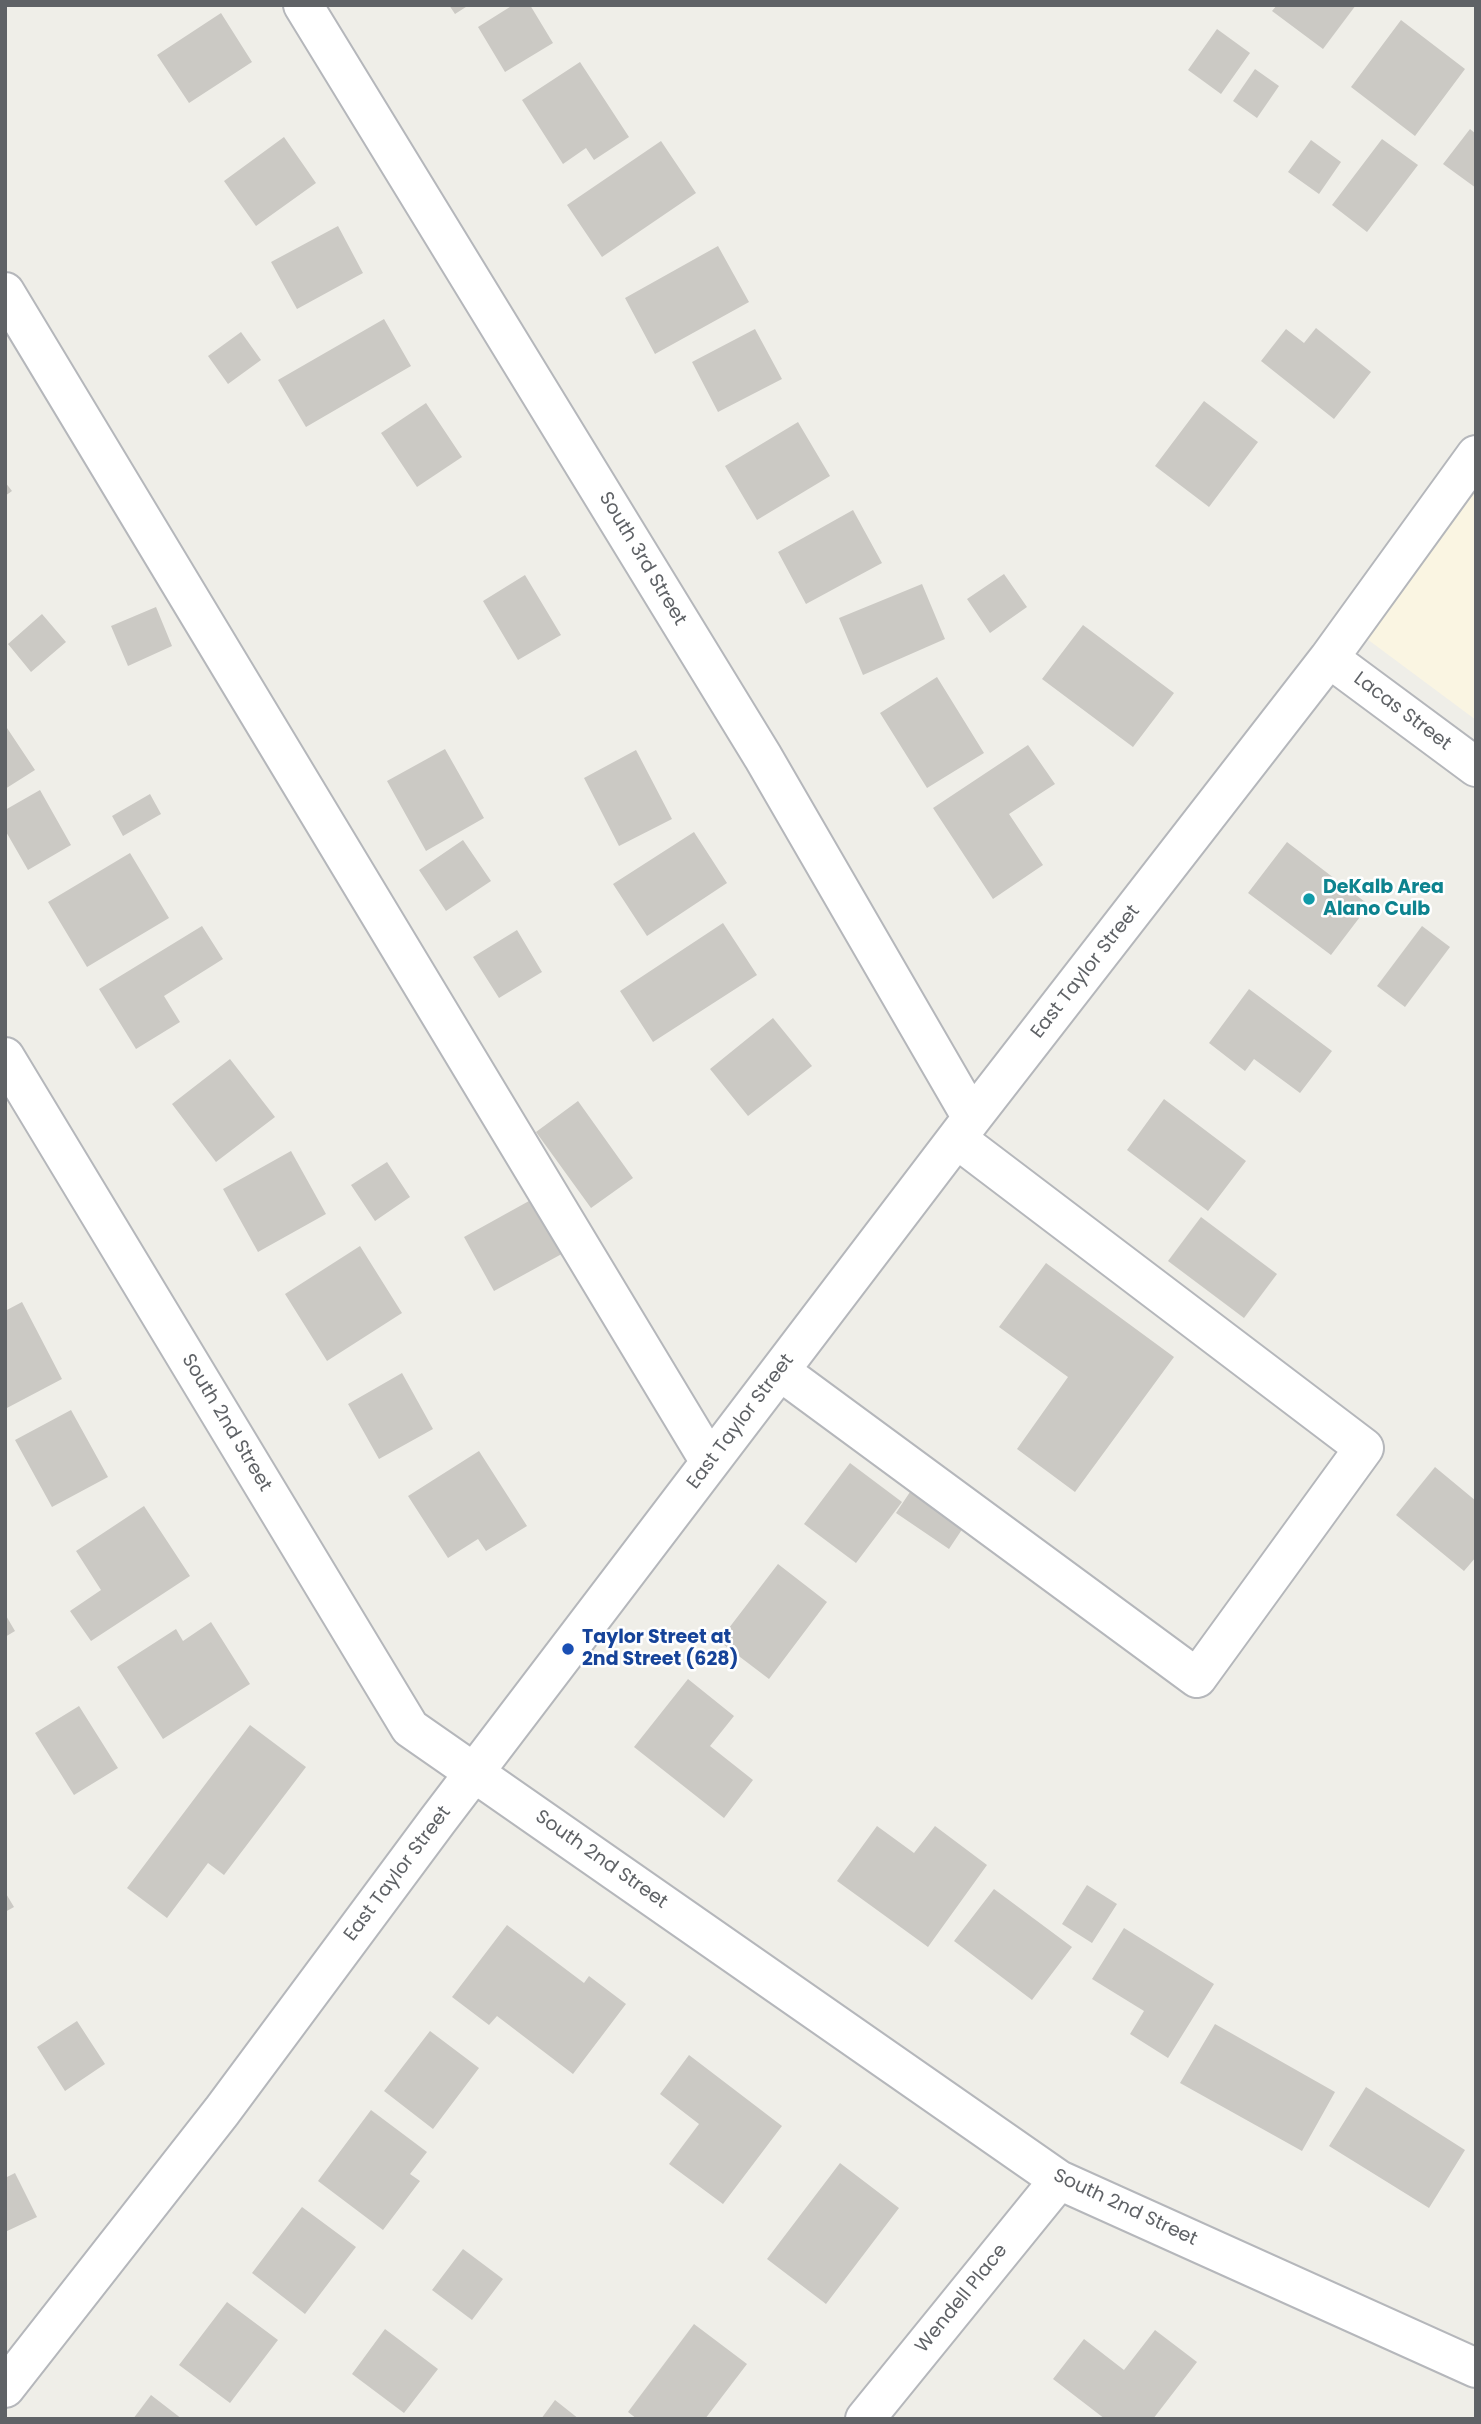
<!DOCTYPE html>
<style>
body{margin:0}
#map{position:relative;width:1481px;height:2424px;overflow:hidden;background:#efeee8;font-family:Poppins,sans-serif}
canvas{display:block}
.frame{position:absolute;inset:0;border:7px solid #5f6266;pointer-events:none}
</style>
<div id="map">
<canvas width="1481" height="2424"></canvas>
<div class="frame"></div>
</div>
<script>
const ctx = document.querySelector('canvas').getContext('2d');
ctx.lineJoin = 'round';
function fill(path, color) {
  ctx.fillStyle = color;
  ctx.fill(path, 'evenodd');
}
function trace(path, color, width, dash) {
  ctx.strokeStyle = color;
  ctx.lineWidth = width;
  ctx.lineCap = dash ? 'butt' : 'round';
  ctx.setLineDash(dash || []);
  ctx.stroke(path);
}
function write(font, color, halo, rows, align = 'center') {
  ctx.font = font + ' Poppins,sans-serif';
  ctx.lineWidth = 5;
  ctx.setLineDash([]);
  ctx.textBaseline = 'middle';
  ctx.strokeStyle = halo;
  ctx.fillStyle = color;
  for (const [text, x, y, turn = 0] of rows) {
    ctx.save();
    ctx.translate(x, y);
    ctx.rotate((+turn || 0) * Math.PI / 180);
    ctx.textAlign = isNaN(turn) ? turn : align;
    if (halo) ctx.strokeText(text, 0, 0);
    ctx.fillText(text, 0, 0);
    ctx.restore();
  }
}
const commercial = new Path2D(`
 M1476,487V720L1363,636Z`);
const building = new Path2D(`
 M449,5H469L455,14Z
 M513,5H530L553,43L505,72L478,27Z
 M1277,5H1356L1323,49L1272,11Z
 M221,13L252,62L189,103L157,55Z
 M1401,20L1465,69L1415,136L1351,87Z
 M1217,29L1250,53L1221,94L1188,70Z
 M580,62L629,137L594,160L586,148L563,164L522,100Z
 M1255,69L1279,86L1257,118L1233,101Z
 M1470,129L1476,134V188L1443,164Z
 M284,137L316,183L256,226L224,181Z
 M1382,139L1418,165L1367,232L1332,205Z
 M1311,140L1341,162L1319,194L1288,172Z
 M661,141L696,193L602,257L567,205Z
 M338,226L363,273L297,309L271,262Z
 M718,246L749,302L655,354L625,298Z
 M384,319L411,366L306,427L278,380Z
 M1316,328L1371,372L1334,419L1261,361L1286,329L1304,343Z
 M755,329L782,379L718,412L692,362Z
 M241,332L261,360L228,384L208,356Z
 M1204,401L1258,442L1209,507L1155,466Z
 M426,403L462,457L417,487L381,433Z
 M798,422L830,476L757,520L725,466Z
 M5,482L12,491L5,496Z
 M853,510L882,563L806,604L778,552Z
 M1004,574L1027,607L990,633L967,599Z
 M525,575L561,635L518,660L483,601Z
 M922,584L945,639L863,675L839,618Z
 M156,607L172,646L128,666L111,626Z
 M42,614L66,642L31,672L8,644Z
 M1083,625L1174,693L1133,747L1042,679Z
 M937,677L984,753L927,788L880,713Z
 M5,725L35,770L5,789Z
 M1028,745L1055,784L1009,814L1043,865L993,899L933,808Z
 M445,749L484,818L426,851L387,781Z
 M636,750L672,819L619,846L584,778Z
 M40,790L71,845L28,870L5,830V810Z
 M150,794L161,814L123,836L112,816Z
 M694,832L727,883L647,936L613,884Z
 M463,840L491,881L446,911L419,870Z
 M1287,842L1369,905L1331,955L1248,893Z
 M130,853L169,918L87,967L48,902Z
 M723,923L757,975L653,1042L620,991Z
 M202,926L223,959L164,996L180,1022L136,1049L99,989Z
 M1422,926L1450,947L1405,1007L1377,986Z
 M517,930L542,972L499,998L473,957Z
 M1249,989L1332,1051L1300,1093L1254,1059L1245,1071L1209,1043Z
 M773,1018L812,1066L748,1116L710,1069Z
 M230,1059L275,1117L216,1162L172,1104Z
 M1164,1099L1246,1161L1208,1211L1127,1150Z
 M578,1101L633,1178L591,1208L536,1132Z
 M291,1151L326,1214L258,1252L223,1189Z
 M387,1162L410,1197L375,1221L351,1185Z
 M538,1196L569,1250L494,1291L464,1237Z
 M1201,1217L1277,1274L1244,1318L1168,1261Z
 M360,1246L402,1313L327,1361L285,1294Z
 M1046,1263L1174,1357L1075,1492L1017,1449L1068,1377L999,1327Z
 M22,1302L62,1379L5,1409V1311Z
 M402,1373L433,1429L379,1459L348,1404Z
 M71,1410L108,1477L52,1507L15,1440Z
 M479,1451L527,1526L486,1551L478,1539L448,1558L408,1496Z
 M850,1463L902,1502L856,1563L804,1524Z
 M1435,1467L1476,1501V1557L1464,1571L1396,1515Z
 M914,1486L967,1522L949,1549L896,1513Z
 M144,1506L190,1576L91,1641L70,1611L101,1590L76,1551Z
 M778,1564L827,1602L769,1679L719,1641Z
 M5,1614L15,1631L5,1637Z
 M211,1622L250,1684L163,1739L117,1667L176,1629L183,1641Z
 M688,1679L734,1716L710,1746L753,1780L724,1818L634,1747Z
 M79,1706L118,1768L74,1795L35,1733Z
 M250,1725L306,1767L224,1875L208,1863L167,1918L127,1888Z
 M877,1826L914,1853L935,1826L987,1865L928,1947L837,1881Z
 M1087,1885L1117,1904L1092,1943L1062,1924Z
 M994,1889L1072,1947L1032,2000L954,1941Z
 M5,1892L14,1907L5,1912Z
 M507,1925L584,1983L589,1976L626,2004L573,2074L497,2016L489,2025L452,1997Z
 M1124,1928L1214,1984L1168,2058L1130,2034L1144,2011L1092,1979Z
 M77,2021L105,2064L65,2091L37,2047Z
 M1215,2024L1335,2092L1302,2151L1180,2083Z
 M430,2031L479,2068L433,2129L384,2091Z
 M689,2055L782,2126L723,2204L669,2164L699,2124L660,2094Z
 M1366,2087L1465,2150L1429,2208L1329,2146Z
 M371,2110L427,2152L410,2174L420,2181L383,2230L318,2181Z
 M840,2163L899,2208L826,2304L767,2259Z
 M15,2173L37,2217L5,2232V2178Z
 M302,2207L356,2247L305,2314L252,2273Z
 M463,2249L503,2279L472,2320L432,2290Z
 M227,2302L278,2340L230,2403L179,2365Z
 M694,2324L747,2364L705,2419H637L628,2412Z
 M385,2329L438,2369L404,2413L352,2374Z
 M1155,2330L1197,2362L1153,2419H1105L1053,2379L1084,2339L1124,2370Z
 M151,2395L182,2419H133Z
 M555,2400L579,2419H541Z`);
const minor = new Path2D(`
 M303,5L763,757L972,1118
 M5,292L710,1462
 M1329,658L1476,767
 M5,1057L410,1728L1059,2180L1476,2368
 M780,1371L1197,1678L1364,1448L957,1139
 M5,2388L222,2111L438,1820L972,1118L1329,658L1476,455
 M865,2419L1059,2180`);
const markers = [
 [1309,899,7,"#0f9aa8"],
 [568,1649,7,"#1a4fb4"]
];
const streetNames = [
 ["South 3rd Street",642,559,59],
 ["Lacas Street",1402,712,37],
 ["East Taylor Street",1086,972,-52],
 ["East Taylor Street",741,1422,-53],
 ["South 2nd Street",226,1423,59],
 ["South 2nd Street",601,1860,35],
 ["East Taylor Street",398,1874,-53],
 ["South 2nd Street",1125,2208,25],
 ["Wendell Place",962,2299,-51]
];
const cultureNames = [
 ["DeKalb Area",1323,888],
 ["Alano Culb",1323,910]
];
const transitNames = [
 ["Taylor Street at",582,1638],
 ["2nd Street (628)",582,1660]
];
fill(commercial, '#faf5e2');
fill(building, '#cbc9c4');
trace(minor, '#b5b7bb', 42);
trace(minor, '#fff', 38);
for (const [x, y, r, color] of markers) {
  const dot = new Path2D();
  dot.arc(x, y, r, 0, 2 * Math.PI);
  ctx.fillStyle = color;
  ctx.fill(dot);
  trace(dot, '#fff', 2.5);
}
write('19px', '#5f6266', '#fff', streetNames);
write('bold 19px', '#0d838f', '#fff', cultureNames, 'left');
write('bold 19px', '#164399', '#fff', transitNames, 'left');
</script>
